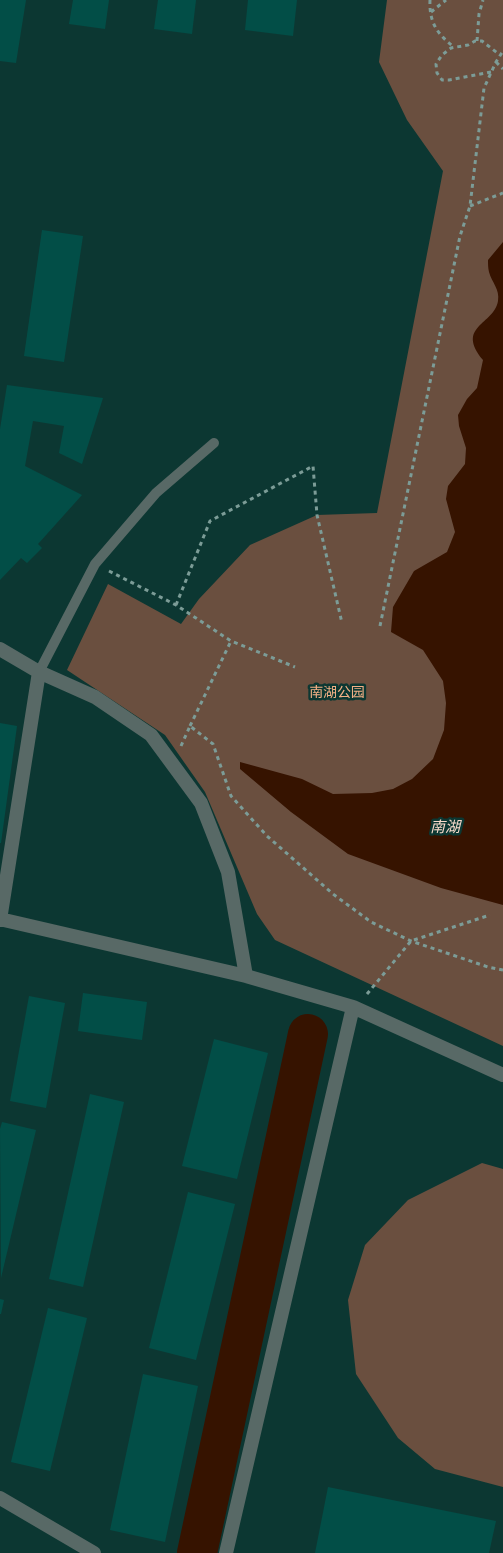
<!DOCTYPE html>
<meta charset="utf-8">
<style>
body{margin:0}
canvas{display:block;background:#0c3732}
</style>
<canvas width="503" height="1553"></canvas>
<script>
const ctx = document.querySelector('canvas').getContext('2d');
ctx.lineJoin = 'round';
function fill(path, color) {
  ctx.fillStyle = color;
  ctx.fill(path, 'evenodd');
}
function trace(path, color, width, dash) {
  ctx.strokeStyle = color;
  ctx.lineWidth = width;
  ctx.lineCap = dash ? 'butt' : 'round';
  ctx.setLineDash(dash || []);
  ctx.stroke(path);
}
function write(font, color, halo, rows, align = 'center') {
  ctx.font = font + ' Raleway,"Noto Sans SC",sans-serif';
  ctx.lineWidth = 5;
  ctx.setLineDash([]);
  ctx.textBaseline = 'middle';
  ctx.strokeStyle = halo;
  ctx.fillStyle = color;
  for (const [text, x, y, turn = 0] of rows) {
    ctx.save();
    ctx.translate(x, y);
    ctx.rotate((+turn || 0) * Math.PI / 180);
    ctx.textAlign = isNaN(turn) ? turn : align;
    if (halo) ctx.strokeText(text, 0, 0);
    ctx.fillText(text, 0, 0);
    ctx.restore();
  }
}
const green = new Path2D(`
 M387,0H503V1046L275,940L257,914L205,792L165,735L67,670L108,584L181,624L199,599L250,545L317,515L377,513L443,171L407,120L379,62Z
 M482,1163L503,1169V1487L435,1469L398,1438L356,1374L348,1300L365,1245L408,1200Z`);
const water = new Path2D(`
 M503,242V905L441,888L348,854L291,812L240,769V762L302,779L333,794L372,793L393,789L412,779L433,759L444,730L446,703L443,681L423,650L391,632L393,607L414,571L447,552L455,532L446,499L448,486L465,464L466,448L459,426L458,415L467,399L477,388L483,360C455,326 494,325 498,301C500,289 492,283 489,272C488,268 488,264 488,260Z`);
const river = new Path2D(`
 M197,1553L308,1034`);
const building = new Path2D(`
 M0,0H26L16,63L0,61Z
 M73,0H109L105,29L69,24Z
 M158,0H196L192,34L154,29Z
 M248,0H297L293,36L245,30Z
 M42,230L83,236L64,362L24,356Z
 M7,385L103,398L82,464L59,453L64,426L33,421L25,466L82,495L38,544L42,548L27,563L21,558L0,580V429Z
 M0,723L17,726L1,843H0Z
 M83,993L147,1002L142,1040L78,1031Z
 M29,996L65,1003L46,1108L10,1101Z
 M214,1039L268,1053L237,1179L182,1166Z
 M90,1094L124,1102L83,1287L49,1279Z
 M2,1122L36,1130L1,1278L0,1129Z
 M188,1192L235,1204L196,1360L149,1348Z
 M0,1299L4,1300L1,1314H0Z
 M48,1308L87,1318L50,1471L11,1462Z
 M143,1374L198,1386L165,1542L110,1530Z
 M328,1487L496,1521L489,1553H315Z`);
const path = new Path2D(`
 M430,0C429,22 437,34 454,47
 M431,12L446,0
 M477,41L479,14L483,0
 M496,62L503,69
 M491,72L449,80H442L437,73L436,64L442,55L451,48L468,45L475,41H482L500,55
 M470,206L503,193
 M109,571L176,605L231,641L295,667
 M176,605L210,521L313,466L317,515L342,623
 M380,626L460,236L470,206L484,88L496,62L503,51
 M190,726L231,641
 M181,746L190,726L213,744L231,796L267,836L333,894L371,922L411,941L488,967L503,970
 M367,994L411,941L490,915`);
const service = new Path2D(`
 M39,672L95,564L156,493L214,443`);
const tertiary = new Path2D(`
 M0,649L39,672L95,697L151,735L201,803L228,872L246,976
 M0,919L246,976L353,1007L503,1075
 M0,920L39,672
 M0,1498L94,1553
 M226,1553L353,1007`);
const parkNames = [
 ["南湖公园",337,693]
];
const waterNames = [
 ["南湖",445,827]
];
fill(green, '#6a4f3f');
fill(water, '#361300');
trace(river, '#361300', 40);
fill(building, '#024e47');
trace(path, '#7c9c97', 3, [4, 4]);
trace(service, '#586966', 10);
trace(tertiary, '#586966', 14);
write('14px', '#f3b086', '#0c3732', parkNames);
write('italic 15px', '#f7daca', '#0c3732', waterNames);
</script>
